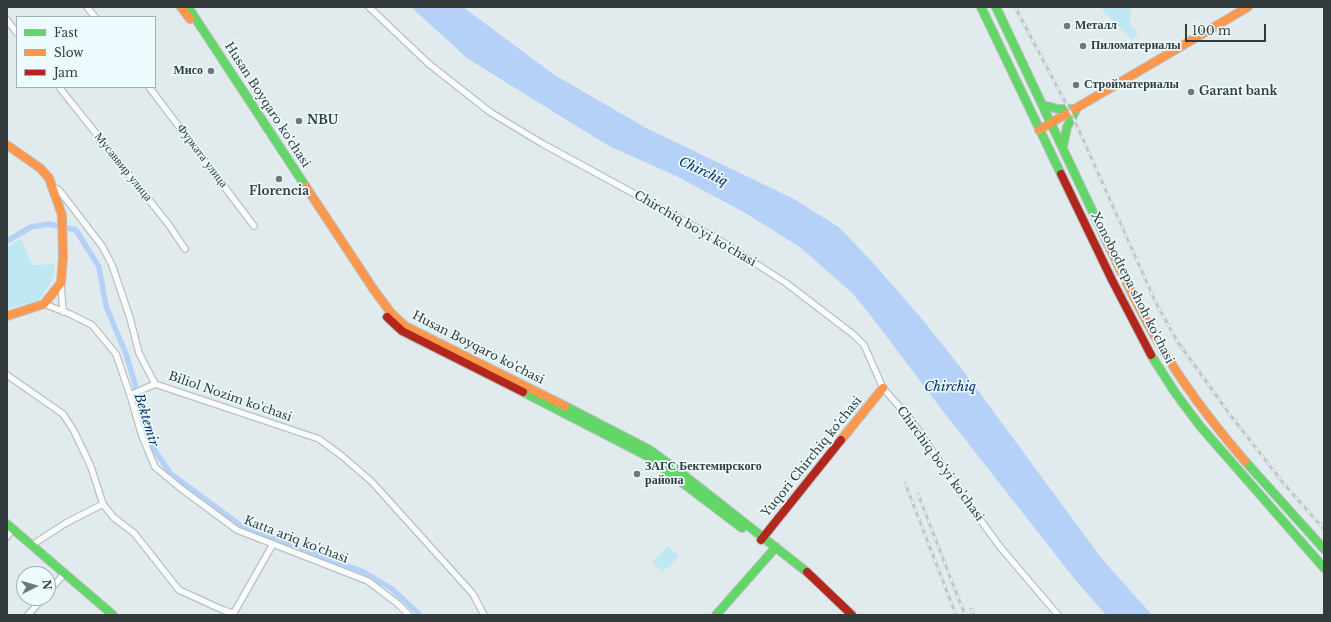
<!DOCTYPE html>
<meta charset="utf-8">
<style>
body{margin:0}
#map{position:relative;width:1331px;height:622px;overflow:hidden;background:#e1eaed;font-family:"Libre Baskerville",serif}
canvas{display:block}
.frame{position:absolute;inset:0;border:8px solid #343b3c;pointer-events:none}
.legend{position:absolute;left:16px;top:16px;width:140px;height:72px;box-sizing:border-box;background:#ecfbfe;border:1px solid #a2aeb0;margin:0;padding:5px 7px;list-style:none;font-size:12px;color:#343b3c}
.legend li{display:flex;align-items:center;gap:8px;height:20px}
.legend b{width:20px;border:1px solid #a2aeb0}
.north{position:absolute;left:16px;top:566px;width:40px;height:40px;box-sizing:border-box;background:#ecfbfe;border:1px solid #a2aeb0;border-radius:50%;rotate:84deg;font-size:11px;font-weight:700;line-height:16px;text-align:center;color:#343b3c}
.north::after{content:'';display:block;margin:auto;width:14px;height:18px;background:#71787a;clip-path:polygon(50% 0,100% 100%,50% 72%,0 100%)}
.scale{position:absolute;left:1185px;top:24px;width:81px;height:18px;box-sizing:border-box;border:2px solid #343b3c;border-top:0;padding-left:5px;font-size:12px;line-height:14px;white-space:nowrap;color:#343b3c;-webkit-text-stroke:3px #ecfbfe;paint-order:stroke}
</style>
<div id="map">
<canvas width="1331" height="622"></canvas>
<div class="frame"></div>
<ul class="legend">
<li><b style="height:5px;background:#63d668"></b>Fast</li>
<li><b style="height:5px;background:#ff974d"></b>Slow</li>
<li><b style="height:5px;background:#b3261e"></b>Jam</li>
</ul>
<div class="north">N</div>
<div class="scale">100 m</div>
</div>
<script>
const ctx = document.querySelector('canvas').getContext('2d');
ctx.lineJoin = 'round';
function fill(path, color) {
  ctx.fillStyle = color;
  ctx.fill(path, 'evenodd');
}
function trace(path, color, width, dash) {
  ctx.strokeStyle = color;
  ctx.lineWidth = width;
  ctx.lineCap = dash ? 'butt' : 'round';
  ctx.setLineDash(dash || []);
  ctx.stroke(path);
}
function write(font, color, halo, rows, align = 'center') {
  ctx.font = font + ' "Libre Baskerville",serif';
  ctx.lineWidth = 3.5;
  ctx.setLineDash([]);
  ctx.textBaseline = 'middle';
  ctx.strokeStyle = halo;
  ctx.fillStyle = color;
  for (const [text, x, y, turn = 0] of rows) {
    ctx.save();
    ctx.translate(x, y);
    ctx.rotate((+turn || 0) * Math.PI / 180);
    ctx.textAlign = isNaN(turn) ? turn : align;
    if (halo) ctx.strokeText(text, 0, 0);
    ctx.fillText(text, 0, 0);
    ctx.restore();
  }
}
const green = new Path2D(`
 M1100,7H1133L1130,12V24L1138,33L1132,40Z
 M20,239L33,265L55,264L53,279L39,300L7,309V248Z
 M669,546L679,557L662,572L652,561Z`);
const water = new Path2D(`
 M411,7H463L553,74L646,128L794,199L840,228L874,264L922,319L965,373L1102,559L1152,615H1106L1077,582L942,410L868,312L852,293L800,247L742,211L676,176L609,146L565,119L467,58Z`);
const canal = new Path2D(`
 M7,241L31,227L49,224L76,230L99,267L106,306L126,354L155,451L171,474L240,525L276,540L364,572L392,589L420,615`);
const street = new Path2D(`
 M87,7L95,17
 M369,7L429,64L490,112L543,144L721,241L786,283L854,335L864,345L883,388L912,421L967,502L1001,548L1058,615
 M7,20L17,33
 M59,87L169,225L185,249
 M149,87L254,226
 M53,187L59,190L102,246L112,265L130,318L139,353L155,384L319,439L342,456L372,482L473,594L484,615
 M61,283L63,312
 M44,304L70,314L92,325L116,354L130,395L142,436L155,467L179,487L237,530L368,581L398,604L409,615
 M7,375L63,414L74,431L91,467L103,504L113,517L134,533L179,590L223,610L233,613L235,611L273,544
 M130,395L155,384
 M7,537L13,528
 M32,545L66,523L103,504
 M48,592L65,573
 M28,615L43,598`);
const fast = new Path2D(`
 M188,7L306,187
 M981,7L1061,174
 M996,7L1107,242
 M1043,105L1058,109H1074
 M1063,147L1067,127L1076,110
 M1151,355L1176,394L1200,426L1324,568
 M523,392L647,456L742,528
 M565,406L650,450L676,469L807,572
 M1245,461L1324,549
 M7,524L113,615
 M716,615L776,547`);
const slow = new Path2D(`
 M181,7L190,19
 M1039,130L1248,7
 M7,145L40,168L49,178L62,215L63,257L61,283L44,304L7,316
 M306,187L374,290L391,313L405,326L565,406
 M1107,242C1123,275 1138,308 1157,340C1182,383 1213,424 1245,461
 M841,440L883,388`);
const jam = new Path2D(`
 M1061,174L1112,280L1151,355
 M387,317L402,331L523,392
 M761,540L841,440
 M807,572L852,615`);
const rail = new Path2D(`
 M1015,7L1073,117L1156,303L1177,341L1231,416L1284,484L1324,529
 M905,483L956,615
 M918,494L965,615
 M971,609L974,615`);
const markers = [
 [1067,26,4,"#71787a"],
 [1083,46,4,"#71787a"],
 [211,71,4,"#71787a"],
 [1076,85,4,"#71787a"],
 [1191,92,4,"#71787a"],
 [299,121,4,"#71787a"],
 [279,179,4,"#71787a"],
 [637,474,4,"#71787a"]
];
const poiNames = [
 ["Металл",1075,26],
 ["Пиломатериалы",1091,46],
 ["Мисо",203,71,"right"],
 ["Стройматериалы",1084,85],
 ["Garant bank",1199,92],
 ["NBU",307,121],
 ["Florencia",279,192,"center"],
 ["ЗАГС Бектемирского",645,467],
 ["района",645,481]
];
const streetNames = [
 ["Husan Boyqaro ko'chasi",267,105,57],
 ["Фурката улица",202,156,53],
 ["Мусаввир улица",123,167,51],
 ["Chirchiq bo'yi ko'chasi",695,229,30],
 ["Xonobodtepa shoh ko'chasi",1132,288,63],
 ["Husan Boyqaro ko'chasi",478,348,27],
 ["Biliol Nozim ko'chasi",230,397,19],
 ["Yuqori Chirchiq ko'chasi",812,457,-51],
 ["Chirchiq bo'yi ko'chasi",940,464,54],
 ["Katta ariq ko'chasi",296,540,21]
];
const waterNames = [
 ["Chirchiq",703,172,25],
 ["Chirchiq",950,387],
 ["Bektemir",146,420,73]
];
fill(green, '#bee8f2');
fill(water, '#b6d1f7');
trace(canal, '#b6d1f7', 5.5);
trace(street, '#b9c0c2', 8);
trace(fast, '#b9c0c2', 10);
trace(slow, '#b9c0c2', 10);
trace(jam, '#b9c0c2', 10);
trace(street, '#fafcfc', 5.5);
trace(fast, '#63d668', 8);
trace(slow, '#ff974d', 8);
trace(jam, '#b3261e', 8);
trace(rail, '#c3c5c6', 3);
trace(rail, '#ecfbfe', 1.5, [4.5]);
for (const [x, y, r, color] of markers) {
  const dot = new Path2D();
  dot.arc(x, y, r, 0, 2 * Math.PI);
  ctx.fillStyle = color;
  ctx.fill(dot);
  trace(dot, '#ecfbfe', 1.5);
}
write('bold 12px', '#343b3c', '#ecfbfe', poiNames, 'left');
write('12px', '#343b3c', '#ecfbfe', streetNames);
write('italic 13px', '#06326e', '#ecfbfe', waterNames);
</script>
